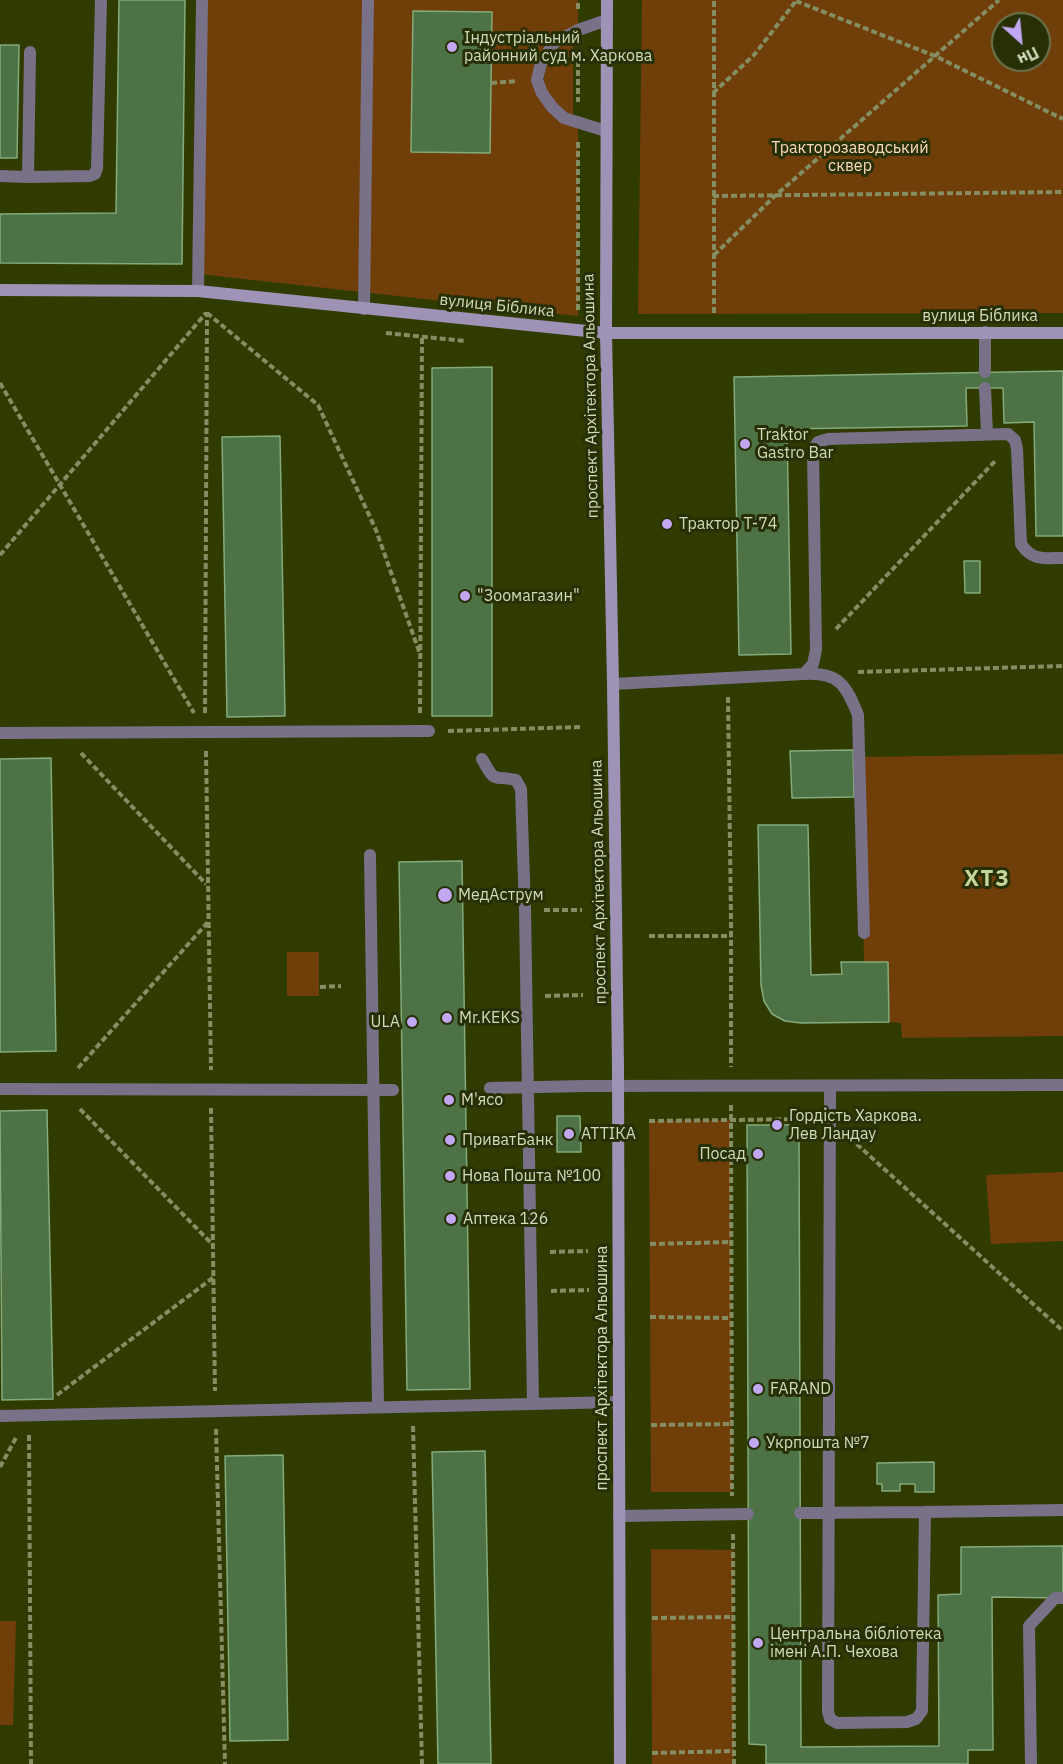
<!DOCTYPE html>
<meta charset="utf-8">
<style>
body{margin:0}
#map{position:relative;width:1063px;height:1764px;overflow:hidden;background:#303b00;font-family:"IBM Plex Sans",sans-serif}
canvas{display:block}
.north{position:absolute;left:991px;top:12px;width:60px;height:60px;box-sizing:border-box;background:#273004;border:2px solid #6b744e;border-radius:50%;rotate:153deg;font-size:16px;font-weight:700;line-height:24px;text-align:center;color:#d2dabd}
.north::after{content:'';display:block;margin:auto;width:21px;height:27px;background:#c2a7f2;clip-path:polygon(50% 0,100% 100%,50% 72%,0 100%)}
</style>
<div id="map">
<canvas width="1063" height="1764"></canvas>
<div class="north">Пн</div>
</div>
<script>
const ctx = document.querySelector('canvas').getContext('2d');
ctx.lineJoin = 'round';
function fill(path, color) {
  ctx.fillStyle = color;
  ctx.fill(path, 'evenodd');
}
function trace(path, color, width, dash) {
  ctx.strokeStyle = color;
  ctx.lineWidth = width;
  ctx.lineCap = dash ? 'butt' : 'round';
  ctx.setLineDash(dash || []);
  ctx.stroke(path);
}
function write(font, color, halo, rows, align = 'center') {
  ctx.font = font + ' "IBM Plex Sans",sans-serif';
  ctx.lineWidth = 6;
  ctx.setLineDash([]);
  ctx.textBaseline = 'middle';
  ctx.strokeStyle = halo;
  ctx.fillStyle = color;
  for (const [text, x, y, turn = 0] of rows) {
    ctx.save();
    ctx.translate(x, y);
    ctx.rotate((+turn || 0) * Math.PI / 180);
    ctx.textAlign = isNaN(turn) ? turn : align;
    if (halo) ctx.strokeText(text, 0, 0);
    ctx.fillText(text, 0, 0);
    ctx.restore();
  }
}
const green = new Path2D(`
 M202,0H578V30L541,63L542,93L578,124V316L199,274Z
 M642,0H1063V313L638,314ZM1003,24H1039V60H1003Z
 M573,38V117C533,96 536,60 573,38Z
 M1063,754V1036L902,1038L901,1023L889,1022L888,962H864L860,757Z
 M287,952H319V996H287Z
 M730,1120L732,1492H651L649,1121Z
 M1063,1172V1241L991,1244L986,1175Z
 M651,1549L733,1550L734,1764H652Z
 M0,1621H16L13,1725H0Z`);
const building = new Path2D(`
 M119,0H185L182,264L0,263V214L116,213Z
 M413,11L492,12L490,153L411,152Z
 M0,45H19L17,158H0Z
 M492,367V716H432V368Z
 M1063,371V536H1036L1034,422L1004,423L1003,388H966L967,426L787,429L791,654L739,655L734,377Z
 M280,436L285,716L227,717L222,437Z
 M964,561H980V593H965Z
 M853,750L854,797L792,798L790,751Z
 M51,758L56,1051L0,1052V759Z
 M758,825H808L811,975L842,974L841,962H888L889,1022L801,1023L785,1021L772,1014L764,1001L761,985Z
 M462,861L470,1389L407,1390L399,862Z
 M47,1110L53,1399L2,1400L0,1111Z
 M557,1116H580L581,1152H557Z
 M747,1125H799L801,1747L939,1746L938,1595L961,1594V1547L1063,1546V1598L992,1597L993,1750H968V1764H766V1745L749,1744Z
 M485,1451L491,1764H438L432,1452Z
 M283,1455L288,1740L230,1741L225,1456Z
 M934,1462V1492H915V1484H900V1491H882V1484H877V1463Z`);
const path = new Path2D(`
 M796,1L935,56L1063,119
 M578,9V0
 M578,52V102
 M491,83L518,81
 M713,93L754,55L796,1
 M578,142V312
 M713,196L1063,192
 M714,255L776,195L999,0
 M207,313L318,405L376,530L420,654
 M714,313V0
 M386,333L465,341
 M0,383L194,713
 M0,555L206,313
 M836,629L996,460
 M858,672L1063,666
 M728,697L731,919V1067
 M205,713L207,312
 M420,713L422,337
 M448,731L581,727
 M206,751L211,1070
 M81,753L206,884
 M544,910H582
 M649,936H731
 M320,987L341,986
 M545,996L583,995
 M78,1068L208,922
 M731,1105L732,1496
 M211,1108L215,1391
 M80,1109L213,1245
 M649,1121L811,1119
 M850,1138L1063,1331
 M650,1244L731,1242
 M550,1252L588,1251
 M551,1291L589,1290
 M650,1317L731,1318
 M57,1395L214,1277
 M651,1425L732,1424
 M413,1426L422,1764
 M216,1429L225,1764
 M29,1435L31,1764
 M0,1467L17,1436
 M733,1534L734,1764
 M652,1618L733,1617
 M652,1753L734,1751`);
const lane = new Path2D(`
 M606,131L564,118L552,107L542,93L537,80L541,63L554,43L578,30L607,20
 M0,176L28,177L30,52
 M28,177L90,176L95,174L97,168L101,0
 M198,291L202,0
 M364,309L368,0
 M985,332V372
 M985,388L987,434
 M804,674C839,672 846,685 858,715L864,933
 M613,684L804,674L813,664L816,650L813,450L818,442L828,439L1008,434L1015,440L1017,449L1021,544C1032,561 1044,558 1063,558
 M0,733L429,731
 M482,759C497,786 492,774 516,780L521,789L525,910L533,1404
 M370,855L378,1407
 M830,1086L828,1711L830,1719L837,1723L907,1722L916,1719L922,1711L925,1512L1063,1510
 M490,1088L585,1086L1063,1085
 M0,1089L393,1090
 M0,1416L619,1402
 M800,1513L925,1512
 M619,1516L748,1514
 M1031,1764L1029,1626L1055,1598H1063`);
const secondary = new Path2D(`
 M607,0L606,333L613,684L618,1067L620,1764
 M0,290L198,291L606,333H1063`);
const markers = [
 [452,47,6,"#c2a7f2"],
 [745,444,6,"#c2a7f2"],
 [667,524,6,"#c2a7f2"],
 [465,596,6,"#c2a7f2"],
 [445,895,8,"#c2a7f2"],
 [447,1018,6,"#c2a7f2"],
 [412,1022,6,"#c2a7f2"],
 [449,1100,6,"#c2a7f2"],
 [777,1125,6,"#c2a7f2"],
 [569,1134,6,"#c2a7f2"],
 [450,1140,6,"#c2a7f2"],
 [758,1154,6,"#c2a7f2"],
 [450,1176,6,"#c2a7f2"],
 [451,1219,6,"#c2a7f2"],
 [758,1389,6,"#c2a7f2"],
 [754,1443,6,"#c2a7f2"],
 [758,1643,6,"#c2a7f2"]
];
const poiNames = [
 ["Індустріальний",464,38],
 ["районний суд м. Харкова",464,56],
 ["Traktor",757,435],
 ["Gastro Bar",757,453],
 ["Трактор Т-74",679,524],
 ["\"Зоомагазин\"",477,596],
 ["МедАструм",458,895],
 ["Mr.KEKS",459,1018],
 ["ULA",400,1022,"right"],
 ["М'ясо",461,1100],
 ["Гордість Харкова.",789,1116],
 ["Лев Ландау",789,1134],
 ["АТТІКА",581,1134],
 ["ПриватБанк",462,1140],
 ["Посад",746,1154,"right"],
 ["Нова Пошта №100",462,1176],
 ["Аптека 126",463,1219],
 ["FARAND",770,1389],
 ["Укрпошта №7",766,1443],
 ["Центральна бібліотека",770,1634],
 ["імені А.П. Чехова",770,1652]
];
const parkNames = [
 ["Тракторозаводський",850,148],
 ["сквер",850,166]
];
const streetNames = [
 ["вулиця Біблика",497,306,6],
 ["вулиця Біблика",980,316],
 ["проспект Архітектора Альошина",591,396,-91],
 ["проспект Архітектора Альошина",599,882,-91],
 ["проспект Архітектора Альошина",602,1368,-90]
];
const districtNames = [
 ["ХТЗ",987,880]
];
fill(green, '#6f3e09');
fill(building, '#4c7245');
trace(building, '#83ab7b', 1.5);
trace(path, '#848e62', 4, [6, 3]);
trace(lane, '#797188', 12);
trace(secondary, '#9e92b7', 12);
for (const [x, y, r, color] of markers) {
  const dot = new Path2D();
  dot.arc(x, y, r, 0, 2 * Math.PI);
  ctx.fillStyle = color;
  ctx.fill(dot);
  trace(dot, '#273004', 2);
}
write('16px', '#d2dabd', '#273004', poiNames, 'left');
write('16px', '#fddabe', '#273004', parkNames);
write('16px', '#d2dabd', '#273004', streetNames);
ctx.letterSpacing = '1.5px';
write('bold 22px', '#c5d59a', '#273004', districtNames);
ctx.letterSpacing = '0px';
</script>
